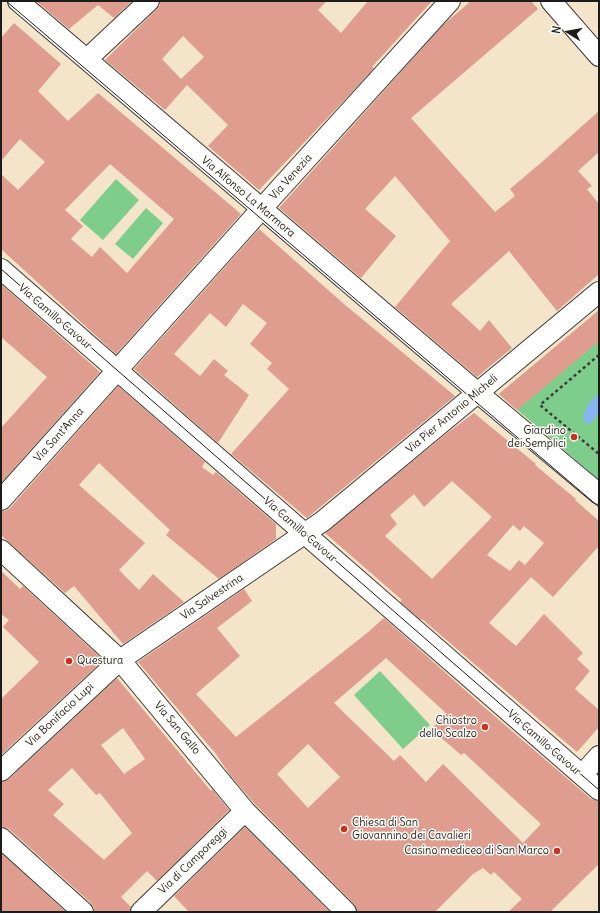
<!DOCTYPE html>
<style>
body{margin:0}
#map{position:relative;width:600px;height:913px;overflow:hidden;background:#f3e4ca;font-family:Delius,sans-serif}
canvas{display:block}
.frame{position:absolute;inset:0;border:2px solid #1c1c1c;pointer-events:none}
.north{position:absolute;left:548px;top:12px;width:40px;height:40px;-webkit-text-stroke:3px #fdfcf7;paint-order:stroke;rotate:281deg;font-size:11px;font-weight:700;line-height:16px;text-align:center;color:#1c1c1c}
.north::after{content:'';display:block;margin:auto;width:14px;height:18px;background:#1c1c1c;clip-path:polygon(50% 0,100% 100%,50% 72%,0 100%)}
</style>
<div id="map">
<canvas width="600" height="913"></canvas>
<div class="frame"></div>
<div class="north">N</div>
</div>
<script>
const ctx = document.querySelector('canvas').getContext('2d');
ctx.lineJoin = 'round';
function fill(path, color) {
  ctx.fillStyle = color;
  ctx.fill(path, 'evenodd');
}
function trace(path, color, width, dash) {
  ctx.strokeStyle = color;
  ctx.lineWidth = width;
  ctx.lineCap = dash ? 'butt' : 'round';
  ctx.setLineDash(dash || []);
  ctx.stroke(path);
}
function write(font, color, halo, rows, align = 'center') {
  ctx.font = font + ' Delius,sans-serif';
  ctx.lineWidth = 3;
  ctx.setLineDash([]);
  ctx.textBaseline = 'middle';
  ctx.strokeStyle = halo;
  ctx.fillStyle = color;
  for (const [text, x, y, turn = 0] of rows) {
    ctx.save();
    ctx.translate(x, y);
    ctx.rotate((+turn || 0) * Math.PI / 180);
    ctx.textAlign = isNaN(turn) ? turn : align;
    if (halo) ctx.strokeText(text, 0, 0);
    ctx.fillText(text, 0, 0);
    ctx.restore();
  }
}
const green = new Path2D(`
 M116,179L139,200L103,240L80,220Z
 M146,208L163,223L133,259L115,244Z
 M599,311V480L499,394Z
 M380,671L430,725L403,749L354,695Z`);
const water = new Path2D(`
 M599,394C599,408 600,416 589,424L583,420C585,409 589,400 599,394Z`);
const building = new Path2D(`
 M36,1H132L114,18L98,5L69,29Z
 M160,1H327L318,10L341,33L368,1H432L372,67L374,68L354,90L259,190L208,146L228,125L186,84L187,85L165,110L105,60L157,9L160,5ZM183,36L204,57L181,79L162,59Z
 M471,1H531L538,9L411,118L495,212L515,196L510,189L543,161L599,111V152L578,171L592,186L587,189L599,204V274L557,311L509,251L451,304L480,331L489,320L512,348L477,377L395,307L450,241L395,176L365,209L396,236L361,278L279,208L443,25Z
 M14,23L61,64L38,91L68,121L98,93L241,214L116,354L1,249V174L18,190L45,162L20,139L1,161V38ZM110,164L174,219L127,273L100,247L92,257L71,239L83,226L65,210Z
 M259,229L344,304L455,396L307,518L231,454L289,389L267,369L272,363L250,344L267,323L243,304L226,327L210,313L174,354L200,376L214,359L228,371L224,375L249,395L218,443L134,369Z
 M1,284L100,372L1,483V428L47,377L1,337Z
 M599,310V341L540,391L517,410L499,394Z
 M118,386L205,462L202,467L213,475L216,472L276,524V539L219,579L166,535L170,530L99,463L79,485L145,543L119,570L139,590L153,574L184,602L123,644L74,586L65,593L1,535V511H5L10,508Z
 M474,413L536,464L535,465L576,499L575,500L599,521V546L553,597L531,577L489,623L516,646L544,614L583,653L577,659L590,671L575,689L599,710V727L577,752L422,619L421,620L400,602L402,600L325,533L446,434ZM452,481L492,517L432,579L385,536L397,524L390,515L414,494L424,507ZM513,525L520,531L524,526L544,543L525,565L519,560L510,571L487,555Z
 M1,571L20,589L23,586L102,659L99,661L100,663L1,755V699L39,662L3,627L9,620L1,614Z
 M244,589L252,601L217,628L240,656L196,694L236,737L367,633L384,618L484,707L591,799L599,801V864L550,912H508L522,899L494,872L491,875L483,868L473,874L435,912H357L354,904L254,803L230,775L216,754L138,662ZM386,658L447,714L431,729L461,755L464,753L541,824L523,843L443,764L426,782L400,755L394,761L334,703ZM308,744L340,777L308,808L277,774Z
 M117,678L211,791L212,789L229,810L157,881L147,871L121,897L131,907L130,912H94V908L91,903L9,829L1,827V782L9,779ZM123,728L145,759L124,774L101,745ZM72,768L96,795L100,793L132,833L104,860L53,815L64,804L48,790Z
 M245,827L330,912H189L174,896Z
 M1,853L66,912H1Z`);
const path = new Path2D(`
 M599,355L540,405L599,454`);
const minor = new Path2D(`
 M18,1L478,393L599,494
 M551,1L599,56
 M87,59L149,1
 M1,269L599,790
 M1,500L282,186L450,1
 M1,550L120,660L245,811L346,912
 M1,771L120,660L323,521L599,292
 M582,775L599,756
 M1,838L83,912
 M141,912L245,811`);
const tram = new Path2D(`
 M6,1L599,507
 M1,269L599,790`);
const markers = [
 [574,437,4,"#c8321e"],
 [69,661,4,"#c8321e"],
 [485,727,4,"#c8321e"],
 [344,829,4,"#c8321e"],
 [557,851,4,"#c8321e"]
];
const streetNames = [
 ["Via Venezia",291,177,-48],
 ["Via Alfonso La Marmora",248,197,40],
 ["Via Camillo Cavour",55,317,41],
 ["Via Pier Antonio Micheli",452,414,-40],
 ["Via Sant'Anna",59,435,-48],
 ["Via Camillo Cavour",300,530,41],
 ["Via Salvestrina",212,597,-34],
 ["Via Bonifacio Lupi",60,715,-43],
 ["Via San Gallo",177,728,50],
 ["Via Camillo Cavour",544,743,41],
 ["Via di Camporeggi",193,861,-44]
];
const poiNames = [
 ["Giardino",566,431],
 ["dei Semplici",566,444],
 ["Questura",77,661,"left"],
 ["Chiostro",477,721],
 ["dello Scalzo",477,734],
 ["Chiesa di San",352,823,"left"],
 ["Giovannino dei Cavalieri",352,836,"left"],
 ["Casino mediceo di San Marco",549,851]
];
fill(green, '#7ecd8c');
fill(water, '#86b5f1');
fill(building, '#de9d8e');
trace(minor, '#3c3a36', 22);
trace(path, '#3c3a36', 2.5, [3, 3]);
trace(minor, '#fff', 20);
trace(tram, '#1c1c1c', 1);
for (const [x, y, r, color] of markers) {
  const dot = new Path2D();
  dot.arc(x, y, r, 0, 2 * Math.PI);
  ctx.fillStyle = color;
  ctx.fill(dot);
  trace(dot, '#fdfcf7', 1.5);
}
write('11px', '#1c1c1c', '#fdfcf7', streetNames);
write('11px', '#1c1c1c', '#fdfcf7', poiNames, 'right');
</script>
